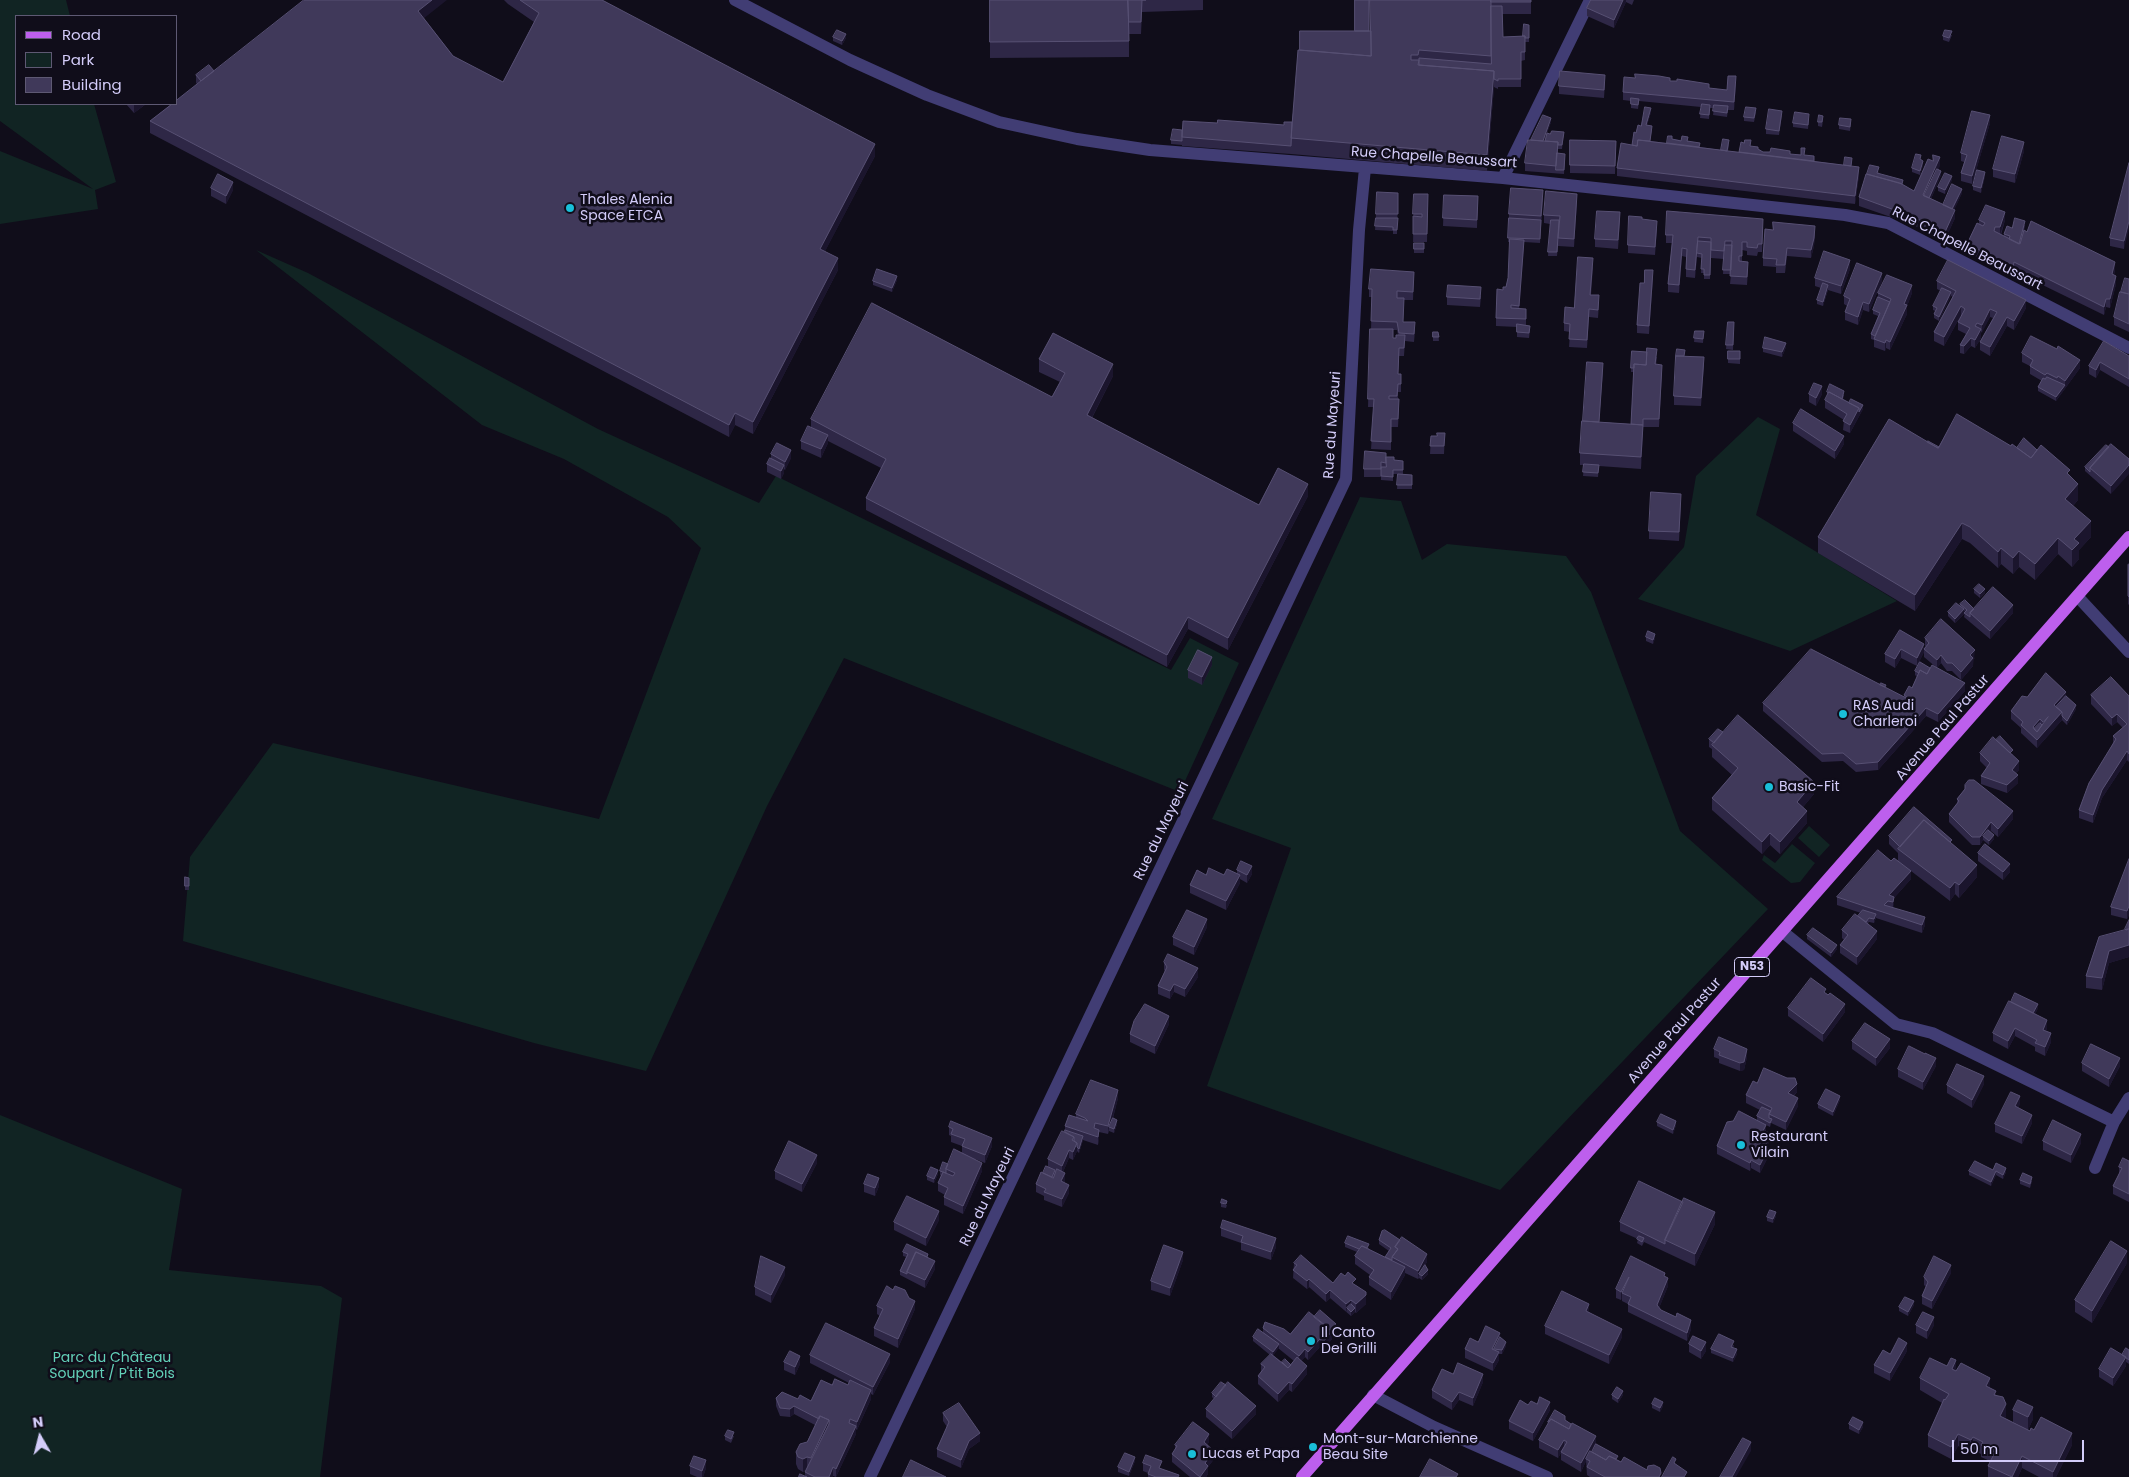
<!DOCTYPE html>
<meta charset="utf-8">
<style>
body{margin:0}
#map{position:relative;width:2129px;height:1477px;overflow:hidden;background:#100d1a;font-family:Poppins,sans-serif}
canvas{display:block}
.legend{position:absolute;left:15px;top:15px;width:162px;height:90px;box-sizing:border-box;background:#100d1a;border:1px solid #5e5973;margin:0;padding:6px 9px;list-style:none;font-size:15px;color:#d3ccf9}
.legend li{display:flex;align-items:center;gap:10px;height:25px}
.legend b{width:25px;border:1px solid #5e5973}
.north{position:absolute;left:15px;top:1412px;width:50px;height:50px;-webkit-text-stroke:4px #100d1a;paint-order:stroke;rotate:352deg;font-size:14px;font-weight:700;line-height:20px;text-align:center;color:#d3ccf9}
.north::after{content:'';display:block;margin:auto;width:18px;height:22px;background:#d3ccf9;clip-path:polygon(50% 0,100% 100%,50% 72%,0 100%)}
.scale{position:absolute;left:1952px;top:1440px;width:132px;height:22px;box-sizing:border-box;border:2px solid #d3ccf9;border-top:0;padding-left:6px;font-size:15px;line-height:18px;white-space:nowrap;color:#d3ccf9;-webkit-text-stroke:4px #100d1a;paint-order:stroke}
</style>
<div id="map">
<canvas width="2129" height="1477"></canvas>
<ul class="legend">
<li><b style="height:6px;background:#bd5fed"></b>Road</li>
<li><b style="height:14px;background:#112423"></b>Park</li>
<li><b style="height:14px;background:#40395a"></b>Building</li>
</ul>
<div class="north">N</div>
<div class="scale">50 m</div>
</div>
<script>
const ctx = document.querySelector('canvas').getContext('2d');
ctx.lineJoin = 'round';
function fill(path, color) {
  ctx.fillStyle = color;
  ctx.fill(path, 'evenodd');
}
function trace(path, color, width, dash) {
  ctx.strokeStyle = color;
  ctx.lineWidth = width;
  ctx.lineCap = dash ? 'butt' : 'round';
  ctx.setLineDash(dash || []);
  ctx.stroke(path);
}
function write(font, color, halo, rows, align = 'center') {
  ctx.font = font + ' Poppins,sans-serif';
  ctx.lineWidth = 5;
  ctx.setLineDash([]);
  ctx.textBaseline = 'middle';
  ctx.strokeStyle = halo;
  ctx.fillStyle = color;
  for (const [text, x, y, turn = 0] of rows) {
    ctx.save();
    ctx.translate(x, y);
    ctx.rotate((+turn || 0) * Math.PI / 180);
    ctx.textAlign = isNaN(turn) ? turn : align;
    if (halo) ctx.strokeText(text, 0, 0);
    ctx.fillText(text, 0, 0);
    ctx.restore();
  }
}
const green = new Path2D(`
 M0,0H66L70,16H16V104H94L116,182L95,190L98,209L0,224V151L93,189L0,121Z
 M256,250L308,273L598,429L759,503L776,476L1171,670L1190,638L1239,663L1180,792L844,658L767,806L646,1071L534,1043L183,941L190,857L273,743L599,819L701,548L668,517L564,459L482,425Z
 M1758,417L1780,429L1756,515L1897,601L1790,651L1638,599L1684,547L1696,476Z
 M1360,497L1401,501L1422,560L1447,544L1566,556L1591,592L1680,831L1768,909L1500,1190L1207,1086L1291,848L1212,819Z
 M1809,826L1830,845L1819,857L1798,838Z
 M1792,844L1815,863L1800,882L1791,883L1762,860L1764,855L1775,863Z
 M0,1115L182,1189L169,1270L321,1286L342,1298L320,1477H0Z`);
const minor = new Path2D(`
 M735,0L850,60L927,95L999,122L1077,139L1150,150L1503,178L1845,215L1888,223L2129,348
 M1503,178L1590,0
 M2078,597L2129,652
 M1783,932L1896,1024L1932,1033L2114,1122
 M2095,1168L2114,1122L2129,1098
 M1373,1395L1434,1427L1547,1477
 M870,1477L1346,479L1359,230L1365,168`);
const major = new Path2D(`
 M1302,1477L2129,537`);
const wall = new Path2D(`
 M504,0H602L875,156L825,251L838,270L753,434L735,425L729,437L150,133V121L197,84L196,83V75L424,18L453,56L503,82L534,22L508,4Z
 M990,0H1203V10L1142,12L1141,34H1129V57L990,58Z
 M1491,0H1531V14H1502L1503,37L1523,36L1529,25V42H1525V60L1521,61V87H1498V89L1494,87L1487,171L1291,154L1182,146V145L1171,144V140L1182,130L1217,123L1284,125L1292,122L1300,50L1369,31Z
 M1591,0H1634L1632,5L1626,2L1614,28L1587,16V8Z
 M1952,35L1949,42L1943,40V36Z
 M833,37L846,38L842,45L833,41Z
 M1670,81L1709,88L1727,90L1736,84L1734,110H1728L1727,117L1713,115L1714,108H1710L1709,119L1700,118L1701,107L1639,101L1638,109L1631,108V101L1623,100V92Z
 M1605,83L1604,98L1559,94V86Z
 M126,104H146L134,113Z
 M1651,112L1647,125L1652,130L1650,141L1667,143L1672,139L1688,141L1700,147L1721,150L1729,144L1728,151L1739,152L1750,146L1763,152L1804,155L1814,161L1844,165L1852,162L1851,166L1859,175L1855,204L1617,176V168L1632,145L1636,133Z
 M1756,112L1754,122L1744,121V117Z
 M1782,115L1779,135L1766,134V129Z
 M1809,118L1808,129L1793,127V123Z
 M1823,120L1822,127L1818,126V122Z
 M1551,122L1544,141H1545L1550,134L1564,132L1562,149H1558V153L1565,158L1564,174L1525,171V163L1531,140Z
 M1851,123L1850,131L1839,129V125Z
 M1990,123L1972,184L1961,181V173L1964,162L1961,161V153Z
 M1570,140L1616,141L1615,174L1570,173Z
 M2024,151L2015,183L1993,177V169Z
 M1921,160L1923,165L1920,175L1912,172V168Z
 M2129,163L2124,249L2110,246V238Z
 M1940,166L1938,169L1941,175L1931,199L1943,205L1962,193L1954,210L1955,218L1945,240L1911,224L1859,206V197L1879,171L1878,174L1914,191Z
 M1985,176L1981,193L1973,190V186Z
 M1952,180L1945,194L1938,191V187Z
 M211,188L233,190L226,204L211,196Z
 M1398,193L1397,234H1393V231L1375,230L1376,214Z
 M1414,194H1428L1427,242H1413Z
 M1444,195L1478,196L1477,228L1443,226Z
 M1543,198L1540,243L1524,242L1519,309H1526V325L1530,330L1529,338L1517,337V327L1496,326V318L1503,290L1506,287L1508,278L1510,242H1508L1509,214Z
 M1577,202L1574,247L1558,246L1557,256H1548L1550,224L1544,223V215Z
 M1642,219L1657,229L1655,255L1628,253V245Z
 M1620,220L1618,249L1595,247V239Z
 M1979,220H2005L2001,235L2004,236V234L2012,228L2025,225L2024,230L2115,270L2114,275L2116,284L2110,308L2106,307L2104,315L2014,271L2013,275L1967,252V244L1979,224Z
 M1763,227L1762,252H1758L1757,256L1747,255V251L1742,250V261L1748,270L1747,285L1730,284L1731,274H1723L1724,255V259L1711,258V246L1710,279H1704V273H1701L1702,258L1697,257L1695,278L1686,277V257L1682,256L1679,293L1668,292V284L1672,243H1666V235Z
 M1815,234L1814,246L1811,258L1787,256L1785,273H1776V267L1763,266V258Z
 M1414,243H1424V253H1414Z
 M1593,266L1591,295L1599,303L1598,318L1589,317L1587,348L1569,347L1570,332L1564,331V323L1574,308Z
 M1850,269L1841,294L1828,290L1823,306L1817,304V300L1821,288L1815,286V278Z
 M1414,272L1413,300H1404L1403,322L1415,330L1414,342L1405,341L1404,356H1399L1398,374H1401V392H1398V399L1399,408L1398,427H1391V450L1371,449L1374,407H1368L1370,329H1371L1372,297H1369V289ZM1393,330H1397L1398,335L1396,338H1393Z
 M1653,278L1649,334L1637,333V325L1644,283Z
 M2129,279V332L2114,325V317L2121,292Z
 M897,280L892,292L873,285V281Z
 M1882,281L1869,312L1863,310L1858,325L1845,320V312L1847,306L1844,304V296Z
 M1937,281L2026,308L2014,330L2007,326L1990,356L1980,350V342L1993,318L1990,317L1981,333V338L1975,348L1971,346L1964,354L1960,353V345L1966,334L1958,330V322L1962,315H1961L1944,346L1934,341V332L1953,297L1951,296L1939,321L1934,318V314L1935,311L1933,310V306L1941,291L1937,289Z
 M1878,293H1912L1907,306V314L1890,350L1886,348L1885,351L1874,347V340L1871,339V334L1878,316L1873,314V310L1878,297Z
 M1481,296L1480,307L1447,305V297Z
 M1728,322H1734L1733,350L1726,349Z
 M1695,331H1704L1703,343L1694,342Z
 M1433,332H1438L1439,341H1433Z
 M2104,341L2129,356V387L2100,370L2096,378L2089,374V366Z
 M1786,347L1782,357L1763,352V348Z
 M1632,351L1657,357L1656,365L1662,373L1659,427H1643L1641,469L1599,466L1598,477L1583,476L1584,465H1580V453L1603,371L1599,422L1631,424L1634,372H1631Z
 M1728,351H1740V364L1728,363Z
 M2022,353L2080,368L2056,401L2038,391V387L2042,381L2030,374V366L2022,362Z
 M1685,356L1704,365L1701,406L1674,405V396Z
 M1039,359L1113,376L1092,418L1259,505L1308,496L1228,650L1188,629L1167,667L866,510V498L881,468L828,441V443L821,458L801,449V441L811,428V419L1052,397L1060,382L1039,372Z
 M1827,392L1844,395L1843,399L1863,409L1850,433L1843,430L1844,420L1825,408V400L1827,396Z
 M1809,394H1822L1816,406L1809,402Z
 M1793,423L1844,444L1835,459L1793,431Z
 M1445,433L1444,454H1430L1431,436H1437Z
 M1927,442L1939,447L2011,446L2017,448L2037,450L2070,476L2078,500L2073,506L2091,537L2079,550V559L2072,567L2058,554L2035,580L2019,567L2013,574L2001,564L1998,568L1970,543L1962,539L1915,611L1818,553V537Z
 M2111,444V494L2085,471V467Z
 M771,454L791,458L785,470L784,469V473L781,479L767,472V464L771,458Z
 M1386,457L1394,460L1403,461V474H1393V481L1381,480V477H1364V469Z
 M1398,474L1412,475V489H1397Z
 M1681,502L1679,541L1649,539V531Z
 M2129,564V605L2128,604V565Z
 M1974,589L1985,593L1980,598L1974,593Z
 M1960,604L1974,609L2013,613L1990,639L1964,617L1965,612L1964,611V614L1955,623L1948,616V612L1960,606Z
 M1900,630L1924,648L1926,647L1925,646V638L1975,658L1973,659V666L1961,680L1952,671H1947L1941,663L1937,668L1924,657V652L1917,666L1901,658L1895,668L1885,662V654Z
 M1646,637L1655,638L1653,644L1646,641Z
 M1212,665L1202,685L1188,678V670Z
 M1915,671L1965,691L1938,722L1926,716L1878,770L1856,772L1843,761L1822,762L1763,711V703L1886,688L1904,697V695L1912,688L1917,677L1915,675Z
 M2091,695L2129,696V762L2127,760L2102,798L2093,823L2079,818V810L2113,743V736L2123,728L2117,722L2112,726L2091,704Z
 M2066,696L2076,709L2067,725L2062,720L2037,748L2021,733V728L2011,719V711L2027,697Z
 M1709,739L1814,794L1803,807L1807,823L1780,854L1770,845L1762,854L1712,810V798L1732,775L1712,757V749L1709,747Z
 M1980,753L2013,754L2012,755L2019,770L2016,773L2018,783L2007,793L1981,784V776L1987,768L1980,761Z
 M1965,785L2013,819L1998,837L1991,831L1990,832L1994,839L1989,845L1983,840L1980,845H1972L1949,822V814L1957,804V799L1965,789Z
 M1889,836L1952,844L1977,877L1959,898L1955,894L1950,901L1911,871V879L1894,898L1893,907L1925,925L1922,933L1876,918L1874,923L1869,922L1868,923L1877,939L1857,965L1840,953V945L1844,940L1842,938V930L1861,913L1837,905V897L1891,861H1898V853L1889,844Z
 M1978,853L2010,872L2003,880L1978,861Z
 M2129,859V915L2127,919L2111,915V907Z
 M1237,870L1252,874L1247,883L1240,879V883L1226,910L1190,893V885L1206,875H1224L1237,874Z
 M185,877L189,878V890H185Z
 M1207,927L1194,955L1173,945V937Z
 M1807,935L1837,949L1831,957L1807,939Z
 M2099,937L2129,957L2109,963L2102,990L2086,988V976Z
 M1164,962L1198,977L1185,997L1174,992L1170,999L1158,994V986L1165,971L1164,970Z
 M1826,993L1845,1012L1823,1042L1788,1016V1008Z
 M2038,1008L2035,1014L2047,1028L2046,1031L2051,1042L2045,1056L2035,1051V1047L2015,1036L2008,1049L1993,1041V1033Z
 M1169,1024L1155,1054L1130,1042V1034Z
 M1852,1041L1890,1048L1876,1066L1852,1049Z
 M1714,1049L1747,1057L1744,1070L1740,1071L1719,1063V1059L1714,1057Z
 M2082,1063L2120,1066L2109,1087L2082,1071Z
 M1936,1066L1923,1090L1898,1077V1069Z
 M1757,1083L1797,1092L1794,1096L1798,1106L1786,1130L1771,1123L1770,1127L1766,1125V1131L1771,1138L1766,1148L1768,1157L1760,1173L1751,1168L1750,1171L1717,1154V1146L1733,1121L1757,1120V1116L1760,1110L1746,1103V1095Z
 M1984,1084L1972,1108L1947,1093V1085Z
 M1118,1098L1113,1118L1117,1124L1114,1133L1109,1131L1108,1134L1099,1132V1138L1098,1145L1083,1140L1079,1153L1077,1151L1073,1160L1069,1158L1063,1172L1065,1181L1064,1183L1069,1193L1062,1207L1044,1200V1196L1036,1192V1184L1043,1173L1048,1167V1159L1065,1132V1126L1076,1117V1114Z
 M1840,1100L1833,1116L1818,1108V1104Z
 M2020,1104L2018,1108L2032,1123L2022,1144L1995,1132V1124Z
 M1657,1122L1676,1125L1673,1134L1657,1126Z
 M949,1127L992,1146L985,1163L975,1159L982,1171L963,1214L944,1205V1197L945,1195L938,1191V1183L941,1176L940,1175V1171L962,1153V1146L951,1142V1136L949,1135Z
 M2043,1141L2081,1143L2071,1163L2043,1150Z
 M2129,1161V1202L2113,1194V1186L2119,1174V1167Z
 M817,1163L802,1192L775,1179V1171Z
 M1993,1170L2006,1172L2003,1179L1996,1175L1991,1186L1969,1175V1171Z
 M938,1174L934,1183L927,1180V1176Z
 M2020,1180L2032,1181L2030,1188L2020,1184Z
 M864,1184L879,1186L875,1196L864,1192Z
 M1221,1203L1227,1205L1226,1208L1221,1207Z
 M1776,1216L1773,1223L1767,1221V1217Z
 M939,1220L926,1246L894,1230V1222Z
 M1620,1222L1715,1224L1695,1266L1644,1242L1642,1246L1637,1243L1638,1239L1620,1231Z
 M1221,1228L1276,1247L1271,1260L1241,1250V1243L1221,1236Z
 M1379,1240L1427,1262L1425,1265L1428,1274L1422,1280L1419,1278L1418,1279L1405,1273V1275L1391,1300L1369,1285V1277L1370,1275L1355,1264V1256L1357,1252L1345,1247V1243L1369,1248V1249L1385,1257L1389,1251L1379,1244Z
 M903,1252L928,1258L935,1269L925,1288L900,1275V1271L906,1257L903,1256Z
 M1183,1260L1170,1296L1151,1290V1281Z
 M1294,1263L1333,1283L1356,1285L1366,1304L1356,1313L1355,1312L1351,1316L1330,1298L1326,1302L1309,1287L1307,1289L1293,1278Z
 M2127,1263L2092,1323L2075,1312V1300Z
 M1951,1273L1932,1309L1922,1304V1296L1926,1287L1924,1285V1277Z
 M785,1275L771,1303L755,1295V1287Z
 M1665,1276L1668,1286L1659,1308L1661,1310L1691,1329L1687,1341L1628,1312V1304L1622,1301V1298L1621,1300L1616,1298V1289Z
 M1914,1305L1908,1316L1899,1311V1307Z
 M877,1306L915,1309L898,1348L874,1336V1328L880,1316L877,1314Z
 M1589,1312L1622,1337L1609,1364L1545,1334V1326Z
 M1314,1317L1336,1328L1332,1333V1339L1324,1349L1320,1347L1308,1360L1305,1357L1301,1361L1307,1374L1292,1392L1289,1390L1278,1402L1258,1384V1376L1261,1371V1364L1270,1355L1253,1341V1337L1263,1332V1328L1290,1334ZM1278,1348L1294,1361L1291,1365L1282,1362L1273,1355Z
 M1916,1325H1934L1927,1339L1916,1333Z
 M1500,1337L1506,1346L1502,1354H1499V1360L1493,1371L1465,1358V1349L1478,1342Z
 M1689,1344L1706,1351L1701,1359L1689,1352Z
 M1734,1345L1733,1348L1737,1354L1733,1362L1711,1353V1349Z
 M2129,1350V1364L2126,1362V1366L2113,1386L2099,1377V1369Z
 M1907,1351L1890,1381L1874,1373V1365L1890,1354Z
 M810,1355L890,1362L873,1395L871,1394V1399L857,1430L856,1429V1434L836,1477L833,1476V1477H799L805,1476V1472L807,1469L803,1472L798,1469L796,1464V1452L807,1442L815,1425L794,1414L790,1417L780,1416L776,1406V1398L798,1399L811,1401L832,1385H848L849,1383L810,1363Z
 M784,1362L800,1364L795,1375L784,1370Z
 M1956,1371L1990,1388L1996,1395L2006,1416L2005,1418L2030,1431L2072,1445L2056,1477H2039L2022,1468L2018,1477H1988V1466L1990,1461L1981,1457V1454L1973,1449L1971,1452L1958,1446L1951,1459L1928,1447V1435L1942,1403L1920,1390V1378Z
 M1453,1374L1483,1382L1473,1406L1459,1400L1452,1410L1432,1398V1390Z
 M1212,1393L1256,1414L1232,1439L1206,1417V1409L1214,1399L1212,1397Z
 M1612,1395H1623L1618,1403L1612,1399Z
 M1537,1404L1550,1410L1533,1441L1509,1429V1421L1528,1405Z
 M1652,1404L1663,1406L1660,1412L1652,1408Z
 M2013,1410L2033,1419L2028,1430L2013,1422Z
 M943,1413L980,1441L969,1449L961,1468L937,1457V1449L947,1427L943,1421Z
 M1565,1420L1596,1444L1591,1452L1618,1460L1621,1462L1647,1470L1661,1477H1590L1587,1475L1586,1461L1581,1472L1561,1460V1453L1558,1458L1539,1448V1440L1548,1423V1422Z
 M1849,1424L1863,1427L1859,1434L1849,1429Z
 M725,1436H734L731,1443L725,1440Z
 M1209,1442L1207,1445L1214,1459L1208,1467V1474L1206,1477H1190L1172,1462V1454L1175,1450V1445Z
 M1135,1461L1129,1476L1118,1472V1467Z
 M1143,1463L1162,1469L1179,1477H1148V1473L1143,1471Z
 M690,1466L706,1468L703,1477H697L690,1474Z`);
const shadedWall = new Path2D(`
 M432,0H447L418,23V11Z
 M1623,0H1626V2L1614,28V20Z
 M846,34V38L842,45V41Z
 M1494,71V87L1487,171V155Z
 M1736,76V84L1734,110V102Z
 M136,104H146L134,113V105Z
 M1651,108V112L1646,129V125Z
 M1990,115V123L1972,184V176Z
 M1551,118V122L1541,149V145Z
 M2024,142V151L2015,183V174Z
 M875,144V156L820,261V249Z
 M1940,157V166L1924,200L1923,195Z
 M1923,161V165L1920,175V171Z
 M1859,167V175L1855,204V196Z
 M1941,171V175L1928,206V202Z
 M1985,172V176L1981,193V188Z
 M1952,176V180L1945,194V190Z
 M233,182V190L226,204V196Z
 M1962,189V193L1951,217V213Z
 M1577,194V202L1574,247V239Z
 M1955,210V218L1945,240V232Z
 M2005,212V220L2000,235V227Z
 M2129,221V229L2124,249V241Z
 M1815,226L1814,246L1811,258V250Z
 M1698,237V245L1695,278V270Z
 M1524,240V248L1519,314V306Z
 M1682,248V256L1679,293V285Z
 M838,258V270L753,434V422Z
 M1850,260V269L1841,294V286Z
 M2014,262V271L2013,275V267Z
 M2115,262V270L2112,283V274Z
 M1653,270V278L1649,334V326Z
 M1882,273V281L1869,312V304Z
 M897,276V280L892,292V288Z
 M2116,276V284L2110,308V299Z
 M1828,285V289L1823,306V302Z
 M1912,285V293L1907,306V314L1890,350V342L1904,304Z
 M1951,292V296L1939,321V317Z
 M2106,299V307L2104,315V307Z
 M2026,300V308L2014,330V321Z
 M1863,302V310L1858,325V317Z
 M1961,306V315L1944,346V337Z
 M1990,309V317L1982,333V325Z
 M2007,317V326L1990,356V347Z
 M1981,329V338L1975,348V340Z
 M1971,338V346L1964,354V346Z
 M1886,340V348L1885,351V343Z
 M1786,343V347L1782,357V352Z
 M2080,360V368L2056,401V397L2065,385V381Z
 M2100,362V370L2096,378V370Z
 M1603,363V371L1598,434V426Z
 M1113,364V376L1087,427V415Z
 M1662,365V373L1659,427V419Z
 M1822,386V394L1816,406V398Z
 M1863,405V409L1850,433V425L1859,408Z
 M735,413V425L729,437V425Z
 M1643,425V437L1641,469V457Z
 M828,435V443L821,458V449Z
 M1844,436V444L1835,459V451Z
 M791,450V458L785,470V462Z
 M784,465V473L781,479V471Z
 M2129,465V474L2111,494V486Z
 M1308,484V496L1228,650V638Z
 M2078,484V500L2065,515V499Z
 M2091,521V537L2079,550V559L2072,567V550L2074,539Z
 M1962,523V539L1915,611V595Z
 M2058,538V554L2035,580V564Z
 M2001,548V564L1998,568V552Z
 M2019,551V567L2013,574V558Z
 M1985,589V593L1980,598V594Z
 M2013,605V613L1990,639V631Z
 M1964,609V614L1955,623V619Z
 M1188,617V629L1167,667V655Z
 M1655,634V638L1653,644V640Z
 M1924,644V652L1917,666V658Z
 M1901,649V658L1895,668V659Z
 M1975,650L1973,666L1961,680V672L1970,655Z
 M1941,655V663L1937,668V660Z
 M1212,657V665L1202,685V677Z
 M1965,683V691L1938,722V714Z
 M2066,692V700L2056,711L2054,705Z
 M2076,705V709L2067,725V721Z
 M1926,708V716L1878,770V762Z
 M2062,712V720L2037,748V740L2043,729V722Z
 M2117,714V722L2112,726V718Z
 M2040,719V727L2034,733L2033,727Z
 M2127,751V760L2102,798L2093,823V815L2102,790Z
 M2019,761V770L2012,778V770Z
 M2018,775V783L2007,793V785Z
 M1814,782V794L1797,814V802Z
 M1807,811V823L1780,854V842Z
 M2013,811V819L1998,837V829Z
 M1991,822V831L1985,838L1983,836V840L1980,845V837Z
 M1770,833V845L1762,854V842Z
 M1994,835V839L1989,845V841Z
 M2010,864V872L2003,880V872Z
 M1977,865V877L1959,898V885Z
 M1252,866V874L1247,883V875Z
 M1911,871V879L1894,898V905L1893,910V902L1889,895Z
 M1240,875V883L1226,910V901Z
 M1955,882V894L1950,901V888Z
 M2129,906V915L2127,919V911Z
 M1876,914V918L1874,923V919Z
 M1925,917V925L1922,933V925Z
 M1207,919V927L1194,955V947Z
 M1877,931V939L1857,965V957Z
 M1837,945V949L1831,957V953Z
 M2129,945V957L2109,963L2102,990V978L2109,951Z
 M1198,968V977L1185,997V989Z
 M1174,984V992L1170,999V991Z
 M1845,1004V1012L1823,1042V1034Z
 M2038,1004V1008L2032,1021V1016Z
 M1169,1016V1024L1155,1054V1046Z
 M2047,1020V1028L2043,1038V1030Z
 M2015,1028V1036L2008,1049V1041Z
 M2051,1033V1042L2045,1056V1047Z
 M1890,1039V1048L1876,1066V1058Z
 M1747,1049V1057L1744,1070L1740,1071V1063Z
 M1936,1058V1066L1923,1090V1082Z
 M2120,1058V1066L2109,1087V1079Z
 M1984,1076V1084L1972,1108V1100Z
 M1797,1084V1092L1788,1101V1093Z
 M1118,1090V1098L1110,1128L1109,1127L1108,1134V1126Z
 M1840,1096V1100L1833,1116V1112Z
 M2020,1096V1104L2015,1114V1106Z
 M1798,1098V1106L1786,1130V1122Z
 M2032,1115V1123L2022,1144V1136Z
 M1117,1120V1124L1114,1133V1129Z
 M1676,1121V1125L1673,1134V1130Z
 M1766,1125V1133L1763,1139V1146L1759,1153L1760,1137Z
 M1099,1130V1138L1098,1145V1137Z
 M1771,1134V1138L1765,1150V1146Z
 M2081,1134V1143L2071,1163V1155Z
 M1083,1136V1140L1079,1153V1149Z
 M992,1138V1146L985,1163V1155Z
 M1077,1143V1151L1073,1160V1152Z
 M1768,1149V1157L1760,1173V1165Z
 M1069,1150V1158L1062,1174V1166Z
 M817,1155V1163L802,1192V1184Z
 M1751,1160V1168L1750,1171V1163Z
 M982,1163V1171L963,1214V1206Z
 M2006,1168V1172L2003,1179V1175Z
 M938,1170V1174L934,1183V1179Z
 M1996,1171V1175L1991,1186V1182Z
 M1065,1173V1181L1061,1190V1181Z
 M879,1178V1186L875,1196V1188Z
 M1069,1185V1193L1062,1207V1199Z
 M939,1211V1220L926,1246V1238Z
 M1715,1212V1224L1695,1266V1254Z
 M1776,1212V1216L1773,1223V1219Z
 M1276,1238V1247L1271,1260V1252Z
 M2127,1251V1263L2092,1323V1311Z
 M1183,1252V1260L1170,1296V1288Z
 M1427,1254V1262L1420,1275L1419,1274L1418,1279V1271Z
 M935,1261V1269L925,1288V1280Z
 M1951,1265V1273L1932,1309V1301Z
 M785,1267V1275L771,1303V1295Z
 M1405,1267V1275L1391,1300V1292Z
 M1428,1270V1274L1422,1280V1276Z
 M1629,1277L1622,1293V1298L1621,1300V1292Z
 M1668,1278V1286L1657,1313V1305Z
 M1309,1279V1287L1307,1289V1281Z
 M1330,1290V1298L1326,1302V1294Z
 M1366,1295V1304L1356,1313V1304Z
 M1351,1300V1308H1347L1346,1313V1304Z
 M915,1301V1309L898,1348V1339Z
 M1914,1301V1305L1908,1316V1312Z
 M1589,1304V1312L1586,1311Z
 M1355,1308V1312L1351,1316V1312Z
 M1934,1317V1325L1927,1339V1331Z
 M1691,1320V1329L1687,1341V1333Z
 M1336,1324V1328L1332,1333V1339L1324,1349V1341L1328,1333Z
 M1622,1329V1337L1609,1364V1355Z
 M1500,1333V1341L1496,1350L1492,1349Z
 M1320,1339V1347L1308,1360V1352Z
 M1506,1342V1346L1502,1354V1350Z
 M1706,1342V1351L1701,1359V1351Z
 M1907,1343V1351L1890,1381V1373Z
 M1279,1344V1348L1273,1356V1352Z
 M1305,1349V1357L1299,1364V1356Z
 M1737,1349V1354L1733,1362V1358Z
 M1499,1352V1360L1493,1371V1363Z
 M890,1354V1362L873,1395V1387Z
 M800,1356V1364L795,1375V1367Z
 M2126,1357V1366L2113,1386V1378Z
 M1956,1360V1372L1952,1369Z
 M1307,1366V1374L1292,1392V1384Z
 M1483,1374V1382L1473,1406V1398Z
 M1990,1378V1390L1986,1386Z
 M1289,1382V1390L1278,1402V1394Z
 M871,1390V1399L857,1430V1422Z
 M1623,1391V1395L1618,1403V1399Z
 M1459,1392V1400L1452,1410V1402Z
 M1550,1402V1410L1533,1441V1433Z
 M1663,1402V1406L1660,1412V1408Z
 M2006,1404V1416L2000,1428V1416Z
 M794,1406V1414L790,1417V1409Z
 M1256,1406V1414L1232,1439V1431Z
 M2033,1407V1419L2028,1430V1417Z
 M829,1420V1432L811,1470V1458Z
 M1863,1422V1427L1859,1434V1430Z
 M856,1426V1434L836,1477V1469Z
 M980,1433V1441L969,1449L961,1468V1460L969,1441Z
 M2072,1433V1445L2056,1477H2053V1472Z
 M1209,1434V1442L1204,1450V1442Z
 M1958,1434V1446L1951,1459V1447Z
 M1596,1436V1444L1587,1460L1586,1459V1461L1581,1472V1463Z
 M1973,1437V1449L1971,1452V1440Z
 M1564,1440V1448L1558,1458V1450Z
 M1751,1442V1451L1736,1477H1732Z
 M1214,1451V1459L1208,1467V1474L1206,1477H1200L1205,1470V1463Z
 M2022,1456V1468L2018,1477H2012Z
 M807,1457V1469L803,1472V1459Z
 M1135,1457V1461L1129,1476V1472Z
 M706,1460V1468L703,1477H702V1471Z
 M833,1467V1477H829Z`);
const building = new Path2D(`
 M304,0H432L418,11L453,56L503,82L539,13L520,0H602L875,144L820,249L838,258L753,422L735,413L729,425L150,121L172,104H176V101Z
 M990,0H1128L1129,41L990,42Z
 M1128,0H1146H1142L1141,22H1129Z
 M1355,0H1369V31H1355Z
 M1370,0H1491V56L1419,50L1418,55H1411V60H1419L1418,65L1494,71L1487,155L1291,138L1298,50L1371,56Z
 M1491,0H1531V2H1491Z
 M1591,0H1623L1614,20L1587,8Z
 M1491,6H1502L1503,37L1525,36V52H1521V79H1498V81L1494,79V71L1419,65V58L1491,64Z
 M1524,24L1529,25V38H1525V36H1523Z
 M837,30L846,34L842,41L833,37Z
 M1945,30L1952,31L1949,38L1943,36Z
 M1300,31H1371V56L1300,50Z
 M209,65L214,71L201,81L196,75Z
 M1560,71L1605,75L1604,90L1559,86Z
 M1635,74L1659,76L1670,78V81H1677V79L1709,84V88L1727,90L1728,76H1736L1734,102L1623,92L1624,77L1635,78Z
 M1631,98L1639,99L1638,105L1631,104Z
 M1702,104L1710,105L1709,115L1700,114Z
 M1714,105L1728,106L1727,113L1713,111Z
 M1645,107L1651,108L1646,125L1652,126L1650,141L1638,140L1637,146L1632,145L1634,132L1636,133L1638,125L1641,126Z
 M1746,107L1756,108L1754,118L1744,117Z
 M1769,109L1782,111L1779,131L1766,129Z
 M1972,111L1990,115L1972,176L1961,173L1967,155L1961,153Z
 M1795,112L1809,114L1808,125L1793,123Z
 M1543,115L1551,118L1543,141L1531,140Z
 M1819,115L1823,116L1822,122H1818Z
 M1840,118L1851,119L1850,127L1839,125Z
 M1218,120L1284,125V122H1292L1291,146L1182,137L1183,121L1217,123Z
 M1173,129L1182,130V141L1171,140Z
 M1552,131L1564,132L1562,145H1558V142L1545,141L1547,133L1550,134Z
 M1668,136H1672V139L1681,141L1682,136L1688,137L1687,141L1700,143L1699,147L1667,143Z
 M2002,136L2024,142L2015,174L1993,169Z
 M1723,139L1729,140L1727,151L1721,150Z
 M1528,140L1558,142L1556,166L1525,163Z
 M1570,140L1616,141L1615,166L1570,165Z
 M1638,140L1859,167L1855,196L1617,168L1621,143L1637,146Z
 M1745,140H1751L1750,146L1758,147V149L1763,152H1770L1771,148L1790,151V154L1801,155V148H1805L1804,155L1814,156V161L1739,152L1741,142L1744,143Z
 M1557,153L1565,154L1564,170H1556Z
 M1916,154L1921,155L1920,159L1923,161L1920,171L1912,168Z
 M1933,155L1940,157L1923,195L1955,210L1945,232L1911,216L1859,197L1866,174L1900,183L1914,191L1928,159L1933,161Z
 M1845,157L1852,158L1851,166L1844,165Z
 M2129,163V221L2124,241L2110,238Z
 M1870,165L1879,167L1877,173L1903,180L1902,184L1867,174Z
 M1937,169L1941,171L1929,198L1924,196Z
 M1977,170L1985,172L1981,188L1973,186Z
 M1945,173L1952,176L1945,190L1938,187Z
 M218,174L233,182L226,196L211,188Z
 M1952,184L1962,189L1952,209L1943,205Z
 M1511,188L1543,190L1541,216L1509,214Z
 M1546,191L1577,194L1574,239L1558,238L1560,216L1544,215Z
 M1377,192L1398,193V214H1376Z
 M1414,194H1428L1427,234H1413V216L1422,217V214H1413Z
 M1444,195L1478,196L1477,220L1443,218Z
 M1986,205L2005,212L2000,227H1995L1994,231L2020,244L2024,230L2027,232L2031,221L2115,262L2112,274L2116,276L2110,299H2106L2104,307L2014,262L2013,267L1967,244L1977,223L1983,226L1985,223L1979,220Z
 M1597,211L1620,212L1618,240L1595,239Z
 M1667,211L1763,219L1762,244H1758L1757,248L1747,247V242H1742V256H1739V261L1748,262L1747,277L1730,276L1732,241H1725L1724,251L1711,250V238L1698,237L1695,270L1686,269L1687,249L1682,248L1679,285L1668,284L1673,235H1666Z
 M1629,216L1642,217V219L1657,221L1655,247L1628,245Z
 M1376,218H1398L1397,230H1393V227L1375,226Z
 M1509,218L1541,220L1540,239L1508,238Z
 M2015,218L2025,221L2019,244L2009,239L2010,236L2004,234L2007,226L2012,228Z
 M1551,220H1559L1557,252H1548Z
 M1773,222L1815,226L1814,238L1811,250L1787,248L1785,265H1776L1777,259L1763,258L1765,229L1773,230Z
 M1510,239L1524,240L1519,306L1511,305V308L1526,309V319L1496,318L1497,289L1503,290V287H1506L1508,278Z
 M1698,241L1711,242L1710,275H1704V269H1701L1702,254L1697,253Z
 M1414,243H1424V249H1414Z
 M1725,245H1732L1731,270H1723Z
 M1824,251L1850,260L1841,286L1815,278Z
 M1578,257L1593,258L1590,295H1599L1598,310L1589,309L1587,340L1569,339L1570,324L1564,323L1565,307L1574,308Z
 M1948,260L2026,300L2014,321L2007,317L1990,347L1980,342L1997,312L1990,309L1982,325L1977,323L1975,326L1981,329L1975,340L1971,338L1964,346L1960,345L1970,328L1958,322L1965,309L1961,306L1944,337L1934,332L1956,291L1937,281Z
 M1857,263L1882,273L1869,304L1863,302L1858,317L1845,312L1850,299L1844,296Z
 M877,269L897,276L892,288L873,281Z
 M1371,269L1414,272L1413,292L1397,291V298H1404L1403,322H1415L1414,334L1399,333L1397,322L1371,321L1372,289H1369Z
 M1645,270H1653L1649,326L1637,325L1640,283H1644Z
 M1887,275L1912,285L1904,304L1907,305L1890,342L1886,340L1885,343L1874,339L1891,299L1878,293Z
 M2125,278L2129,279V294L2121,292Z
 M1823,283L1828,285L1823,302L1817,300Z
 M1448,285L1481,287L1480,299L1447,297Z
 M1942,288L1951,292L1939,317L1934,314L1937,308L1933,306Z
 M2120,292L2129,294V324L2114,317Z
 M1878,297L1890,302L1875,336L1871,334L1880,313L1873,310Z
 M872,303L1052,397L1065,373L1039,359L1053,333L1113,364L1087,415L1259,505L1278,468L1308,484L1228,638L1188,617L1167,655L866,498L886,459L811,419Z
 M1728,322H1734L1733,345H1726Z
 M1517,324L1530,326L1529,333L1517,332Z
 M1370,329H1393V338H1396V335H1405L1404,348H1399L1398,374H1401V384H1398L1397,396H1389V399H1399L1398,419H1391V442L1371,441L1374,399H1368Z
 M1695,331H1704L1703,339L1694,338Z
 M1433,332H1438L1439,337H1433Z
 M2031,336L2057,349L2058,346L2080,360L2065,381L2058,376L2057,378L2047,373L2045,375L2030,366L2033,360L2022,353Z
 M1765,337L1786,343L1782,352L1763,348Z
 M2104,341L2129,356V379L2100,362L2096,370L2089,366Z
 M1647,348L1657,349L1655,364L1662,365L1659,419H1643V425L1631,424L1634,364L1646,365Z
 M1677,349L1685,350L1684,356H1676Z
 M1632,351L1647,352L1646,365L1634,364V368H1631Z
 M1728,351H1740V359H1728Z
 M1676,356L1704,357L1701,398L1674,396Z
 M1587,362L1603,363L1599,422L1583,421Z
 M2047,377L2065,385L2056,397L2038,387L2043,378L2045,379Z
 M1814,383L1822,386L1816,398L1809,394Z
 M1830,384L1844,391L1842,399L1829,392V393L1827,392Z
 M1829,392L1859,408L1850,425L1843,421L1847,414L1825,400Z
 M1851,399L1863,405L1859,412V408L1849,403Z
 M1801,409L1844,436L1835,451L1793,423Z
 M1957,414L2011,446L2012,444L2031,458L2041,445L2070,470L2067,473L2078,484L2065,499L2091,521L2074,539L2079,543L2072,550L2058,538L2035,564L2019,551L2013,558L2001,548L1998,552L1970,527L1962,523L1915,595L1818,537L1889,419L1938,448Z
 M1582,421L1643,425L1641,457L1580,453Z
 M808,426L828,435L821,449L801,441Z
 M1437,433H1445L1444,446H1430L1431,436H1437Z
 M2024,438L2037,450L2031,458L2017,448Z
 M1928,441L1939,447L1938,448L1927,442Z
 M777,443L791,450L785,462L771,454Z
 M2111,444L2129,459V465L2111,486L2090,468Z
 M2106,445L2109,447L2090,468V472L2085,467Z
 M1365,451L1386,453V463L1381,462V469H1364Z
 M1386,457H1394V460L1403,461V470H1393V477L1381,476V467H1386Z
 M770,458L784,465L781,471L767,464Z
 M1584,464L1599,465L1598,473L1583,472Z
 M1398,474L1412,475V485H1397Z
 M1651,492L1681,494L1679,532L1649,531Z
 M2129,564V597L2128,596V565Z
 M1979,584L1985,589L1980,594L1974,589Z
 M1993,587L2013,605L1990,631L1970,613Z
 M1965,600L1974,609L1970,613V617L1964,613L1967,610L1960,604Z
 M1956,603L1964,609L1955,619L1948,612Z
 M1941,619L1975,650L1970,655L1973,658L1961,672L1952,663H1947L1941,655L1937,660L1924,649L1929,643L1925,638Z
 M1900,630L1924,644L1917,658L1901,649L1895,659L1885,654Z
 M1648,631L1655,634L1653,640L1646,637Z
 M1811,649L1914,702L1904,695L1909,686L1912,688L1920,670L1927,674L1932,665L1965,683L1938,714L1926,708L1878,762L1856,764L1843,753L1822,754L1763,703Z
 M1198,650L1212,657L1202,677L1188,670Z
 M1920,662L1930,668L1927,674L1920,670L1919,673L1915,671Z
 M2046,673L2066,692L2054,705L2062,712L2037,740L2021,725L2023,722L2011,711L2022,696L2027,697ZM2048,717L2037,732L2033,727L2040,719L2043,722Z
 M2111,677L2129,696V754L2127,751L2102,790L2093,815L2079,810L2089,783L2116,739L2113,736L2127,724L2117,714L2112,718L2091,695Z
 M1881,683L1886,685L1885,687L1880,685Z
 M2066,696L2076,705L2067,721L2062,716V712L2056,707Z
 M1738,715L1814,782L1797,802L1807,811L1780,842L1770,833L1762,842L1712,798L1738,768L1712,745Z
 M2040,723L2042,725L2037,732L2034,729Z
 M1718,729L1723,732L1714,743L1709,739Z
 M2000,736L2013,750L2010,753L1996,740Z
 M1993,737L2019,761L2012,770L2018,775L2007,785L1981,776L1990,763L1980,753Z
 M1969,780H1974L2013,811L1998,829L1991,822L1980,837H1972L1949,814L1959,801L1957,799L1965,789V785Z
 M1914,807L1952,840L1950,842L1924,820L1900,847L1889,836Z
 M1924,820L1977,865L1959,885L1955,882L1950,888L1898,849Z
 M1988,830L1994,835L1989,841L1983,836Z
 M1985,844L2010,864L2003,872L1978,853Z
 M1878,850L1891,861L1894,858L1911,871L1889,895L1894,897L1893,902L1888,901L1884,905L1925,917L1922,925L1837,897Z
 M2129,859V906L2127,911L2111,907Z
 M1241,861L1252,866L1247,875L1237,870Z
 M1209,868L1224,875L1227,869L1240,875L1226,901L1190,885L1197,870L1206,875Z
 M185,877L189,878V886H185Z
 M1187,910L1207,919L1194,947L1173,937Z
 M1863,910L1876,914L1874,919L1869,918L1866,922L1858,916Z
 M1855,914L1877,931L1857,957L1840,945L1848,935L1842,930Z
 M2129,920V929L2126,930L2125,929Z
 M1813,928L1837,945L1831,953L1807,935Z
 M2129,929V945L2109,951L2102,978L2086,976L2099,937Z
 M1168,954L1198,968L1185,989L1174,984L1170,991L1158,986L1167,967L1164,962Z
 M1811,978L1826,989L1824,992L1828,995L1830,993L1845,1004L1823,1034L1788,1008Z
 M2015,993L2038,1004L2033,1013L2011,1002Z
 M2009,1001L2047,1020L2043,1030L2051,1033L2045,1047L2035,1043L2037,1040L2015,1028L2008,1041L1993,1033Z
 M1145,1004L1169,1016L1155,1046L1130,1034L1134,1021Z
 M1865,1023L1890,1039L1876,1058L1852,1041Z
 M1719,1037L1747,1049L1744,1062L1740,1063L1719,1055L1720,1052L1714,1049Z
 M2091,1044L2120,1058L2109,1079L2082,1063Z
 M1909,1046L1925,1054V1053L1936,1058L1923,1082L1898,1069Z
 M1957,1064L1984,1076L1972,1100L1947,1085Z
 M1764,1068L1787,1078H1795L1797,1084L1788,1093L1798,1098L1786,1122L1769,1114L1772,1108L1746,1095L1753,1081L1757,1083Z
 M1091,1080L1118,1090L1108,1126L1095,1123L1094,1128L1099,1130L1098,1137L1065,1126L1069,1115L1088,1121L1085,1118L1076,1114Z
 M1826,1089L1840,1096L1833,1112L1818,1104Z
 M2011,1092L2020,1096L2015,1106L2032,1115L2022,1136L1995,1124Z
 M1762,1107L1771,1111L1769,1114V1118L1772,1119L1770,1123L1757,1116Z
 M1739,1111L1766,1125L1760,1137L1763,1138L1759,1145L1768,1149L1760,1165L1751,1160L1750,1163L1717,1146L1727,1122L1733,1121Z
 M1661,1114L1676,1121L1673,1130L1657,1122Z
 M1113,1118L1117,1120L1114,1129L1109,1127Z
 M2053,1120L2081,1134L2071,1155L2043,1141Z
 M951,1121L992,1138L985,1155L962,1146L965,1139L951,1134L953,1129L949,1127Z
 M1065,1130L1083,1136L1079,1149L1077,1147V1143L1074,1141V1137L1065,1132Z
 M1062,1131L1074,1137L1072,1140L1077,1143L1073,1152L1069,1150L1062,1166L1048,1159Z
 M1765,1131L1771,1134L1765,1146L1763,1144V1138L1761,1137Z
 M789,1141L817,1155L802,1184L775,1171Z
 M954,1149L982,1163L963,1206L944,1197L948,1188L938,1183L943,1172L953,1176L955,1173L946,1169Z
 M2123,1158L2129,1161V1194L2113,1186L2122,1168L2119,1167Z
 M1975,1161L1993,1170L1996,1163L2006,1168L2003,1175L1996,1171L1991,1182L1969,1171Z
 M943,1162L948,1164L946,1169V1173L940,1171Z
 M1046,1166L1055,1170L1052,1177L1043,1173Z
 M931,1167L938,1170L934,1179L927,1176Z
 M1057,1169L1065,1173L1061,1181L1069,1185L1062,1199L1044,1192L1046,1189L1036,1184L1041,1172L1053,1178Z
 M2023,1173L2032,1177L2030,1184L2020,1180Z
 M868,1174L879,1178L875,1188L864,1184Z
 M1639,1181L1683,1202L1665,1240V1244L1620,1222Z
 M907,1196L939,1211L926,1238L894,1222Z
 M1684,1198L1715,1212L1695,1254L1665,1240Z
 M1222,1199L1227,1201L1226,1204L1221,1203Z
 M1770,1210L1776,1212L1773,1219L1767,1217Z
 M1223,1220L1276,1238L1271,1252L1241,1242L1243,1236L1221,1228Z
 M1385,1230L1400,1240L1395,1247L1398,1249L1392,1257V1260L1385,1257L1391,1248L1379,1240L1382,1231Z
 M1348,1236L1369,1244L1367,1248L1362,1246L1359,1249L1345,1243Z
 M1639,1236L1644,1238L1642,1242L1637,1239Z
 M1402,1237L1427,1254L1418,1271L1392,1257L1398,1249L1395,1247Z
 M2111,1241L2127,1251L2092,1311L2075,1300Z
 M907,1244L928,1254L927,1257L916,1252L907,1272V1274L900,1271L908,1254L903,1252Z
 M1164,1245L1183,1252L1170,1288L1151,1281Z
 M1362,1246L1405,1267L1391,1292L1369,1277L1374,1270L1355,1256Z
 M916,1252L935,1261L925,1280L907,1272Z
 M1301,1255L1333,1283L1341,1273L1345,1276L1348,1272L1356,1279L1352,1283L1366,1292V1295L1356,1304L1351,1300L1346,1304L1330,1290L1326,1294L1309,1279L1307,1281L1293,1270L1297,1265L1294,1263Z
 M761,1256L785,1267L771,1295L755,1287Z
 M1631,1256L1665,1273L1664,1276L1668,1278L1657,1305L1661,1310L1676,1317L1677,1313L1691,1320L1687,1333L1628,1304L1631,1297L1622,1293L1629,1277L1621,1292L1616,1289Z
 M1934,1256L1951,1265L1932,1301L1922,1296L1928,1282L1924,1277Z
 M1425,1265L1428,1270L1422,1276L1419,1274Z
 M887,1286L893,1290L895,1286L905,1290L909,1298L915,1301L898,1339L874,1328L883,1309L877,1306Z
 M1562,1291L1589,1304L1586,1311L1622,1329L1609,1355L1545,1326Z
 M1905,1297L1914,1301L1908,1312L1899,1307Z
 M1351,1304L1355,1308L1351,1312L1347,1308Z
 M1320,1310L1336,1324L1330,1330L1314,1317Z
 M1309,1312L1332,1331L1324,1341L1320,1339L1308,1352L1305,1349L1299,1356L1263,1328L1265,1322L1284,1329L1290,1334Z
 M1923,1312L1934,1317L1927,1331L1916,1325Z
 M826,1323L890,1354L873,1387L810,1355Z
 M1486,1326L1500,1333L1492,1349L1499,1352L1493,1363L1465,1349L1470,1338L1478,1342Z
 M1258,1329L1279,1344L1273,1352L1253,1337Z
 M1719,1334L1734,1341L1731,1347L1737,1349L1733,1358L1711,1349Z
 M1693,1336L1706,1342L1701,1351L1689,1344Z
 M1500,1337L1506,1342L1502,1350L1494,1349Z
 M1899,1338L1907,1343L1890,1373L1874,1365L1883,1350L1890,1354Z
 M2111,1348L2126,1357L2113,1378L2099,1369Z
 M2126,1348L2129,1350V1360L2122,1355Z
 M790,1351L800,1356L795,1367L784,1362Z
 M1271,1354L1288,1368L1297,1357L1307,1366L1292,1384L1289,1382L1278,1394L1258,1376L1265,1367L1261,1364Z
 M1930,1358L1947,1366L1951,1358L1956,1360L1952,1369L1956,1371L1961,1363L1990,1378L1986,1386L1996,1391L1994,1395L2003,1397L2006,1404L2000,1416L2030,1431L2031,1428L2034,1430L2041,1417L2072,1433L2053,1472L2022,1456L2012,1477L1988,1466L1995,1452L1981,1445L1983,1442L1973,1437L1971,1440L1958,1434L1951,1447L1928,1435L1944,1399L1945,1400L1949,1394L1920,1378Z
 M1285,1359L1291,1365L1288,1368L1282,1362Z
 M1458,1363L1483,1374L1473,1398L1459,1392L1452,1402L1432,1390L1442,1369L1453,1374Z
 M835,1379L848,1385L850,1380L871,1390L857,1422L850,1419L849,1423L856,1426L836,1469L833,1467L829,1477H815L805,1472L829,1424V1420L820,1416L819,1419L794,1406L790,1409L780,1408L776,1398L782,1392L798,1399L800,1395L811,1401L821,1380L832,1385Z
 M1221,1382L1226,1385L1216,1397L1212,1393Z
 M1228,1382L1256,1406L1232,1431L1206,1409Z
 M1617,1387L1623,1391L1618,1399L1612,1395Z
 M1540,1397L1550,1402L1533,1433L1509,1421L1520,1400L1528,1405L1531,1401L1537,1404Z
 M1655,1398L1663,1402L1660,1408L1652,1404Z
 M2018,1400L2033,1407L2028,1417L2013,1410Z
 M959,1403L980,1433L969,1441L961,1460L937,1449L949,1422L943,1413Z
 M1555,1410L1565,1416V1420L1571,1424L1569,1429L1551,1419L1549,1422H1548Z
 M820,1416L829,1420L811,1458L807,1457L803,1459L798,1457L796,1452L800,1444L807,1442Z
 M1853,1417L1863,1422L1859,1430L1849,1424Z
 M1551,1419L1569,1429L1572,1423L1596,1436L1581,1463L1561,1452L1567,1442L1564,1440L1558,1450L1539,1440Z
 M1193,1422L1209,1434L1204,1442L1214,1451L1205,1463L1208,1466L1200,1477L1172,1454L1177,1446L1175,1445Z
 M728,1430L734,1432L731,1439L725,1436Z
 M1743,1438L1751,1442L1732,1477H1720Z
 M1596,1444L1618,1456L1616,1459L1609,1456L1606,1460L1592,1452Z
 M1590,1451L1606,1460L1609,1456L1621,1462L1624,1457L1647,1470L1648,1466L1654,1465L1660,1468L1661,1473L1659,1477H1605L1587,1467L1590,1461L1586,1459Z
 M1125,1453L1135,1457L1129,1472L1118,1467Z
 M1146,1455L1162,1461L1159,1468L1179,1475L1178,1477H1156L1148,1474L1151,1466L1143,1463Z
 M694,1456L706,1460L702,1471L690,1466Z
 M1673,1457L1676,1459L1674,1463L1687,1472L1684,1477H1662Z
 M1430,1459L1458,1474L1456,1477H1420Z
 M911,1460L946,1477H903Z
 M800,1474L807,1477H799Z`);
const markers = [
 [570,208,5,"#19bfd9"],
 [1843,714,5,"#19bfd9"],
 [1769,787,5,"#19bfd9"],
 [1741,1145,5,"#19bfd9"],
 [1311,1341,5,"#19bfd9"],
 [1313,1447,5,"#19bfd9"],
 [1192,1454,5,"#19bfd9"]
];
const shields = [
 [1752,967,35]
];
const shieldNames = [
 ["N53",1752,967]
];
const streetNames = [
 ["Rue Chapelle Beaussart",1434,158,4],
 ["Rue Chapelle Beaussart",1967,249,27],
 ["Rue du Mayeuri",1333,425,-86],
 ["Avenue Paul Pastur",1943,728,-49],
 ["Rue du Mayeuri",1162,831,-64],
 ["Avenue Paul Pastur",1675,1031,-49],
 ["Rue du Mayeuri",988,1197,-64]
];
const poiNames = [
 ["Thales Alenia",580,200],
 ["Space ETCA",580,216],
 ["RAS Audi",1853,706],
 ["Charleroi",1853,722],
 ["Basic-Fit",1779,787],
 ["Restaurant",1751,1137],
 ["Vilain",1751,1153],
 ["Il Canto",1321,1333],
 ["Dei Grilli",1321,1349],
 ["Mont-sur-Marchienne",1323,1439],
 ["Beau Site",1323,1455],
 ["Lucas et Papa",1202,1454]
];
const parkNames = [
 ["Parc du Château",112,1358],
 ["Soupart / P'tit Bois",112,1374]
];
fill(green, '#112423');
trace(minor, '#413d74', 12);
trace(major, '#bd5fed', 12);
fill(wall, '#2e2746');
fill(shadedWall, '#1b152d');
fill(building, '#40395a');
trace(building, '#575073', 1);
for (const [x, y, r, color] of markers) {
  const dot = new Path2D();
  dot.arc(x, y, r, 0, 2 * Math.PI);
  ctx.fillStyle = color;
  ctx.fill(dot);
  trace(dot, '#100d1a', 2);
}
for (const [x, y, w] of shields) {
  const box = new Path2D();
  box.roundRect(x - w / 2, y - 9.5, w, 19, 4);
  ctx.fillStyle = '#100d1a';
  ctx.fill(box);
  trace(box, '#d3ccf9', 1);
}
write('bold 12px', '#d3ccf9', null, shieldNames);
write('14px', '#d3ccf9', '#100d1a', streetNames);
write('14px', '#d3ccf9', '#100d1a', poiNames, 'left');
write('14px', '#62d0b8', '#100d1a', parkNames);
</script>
